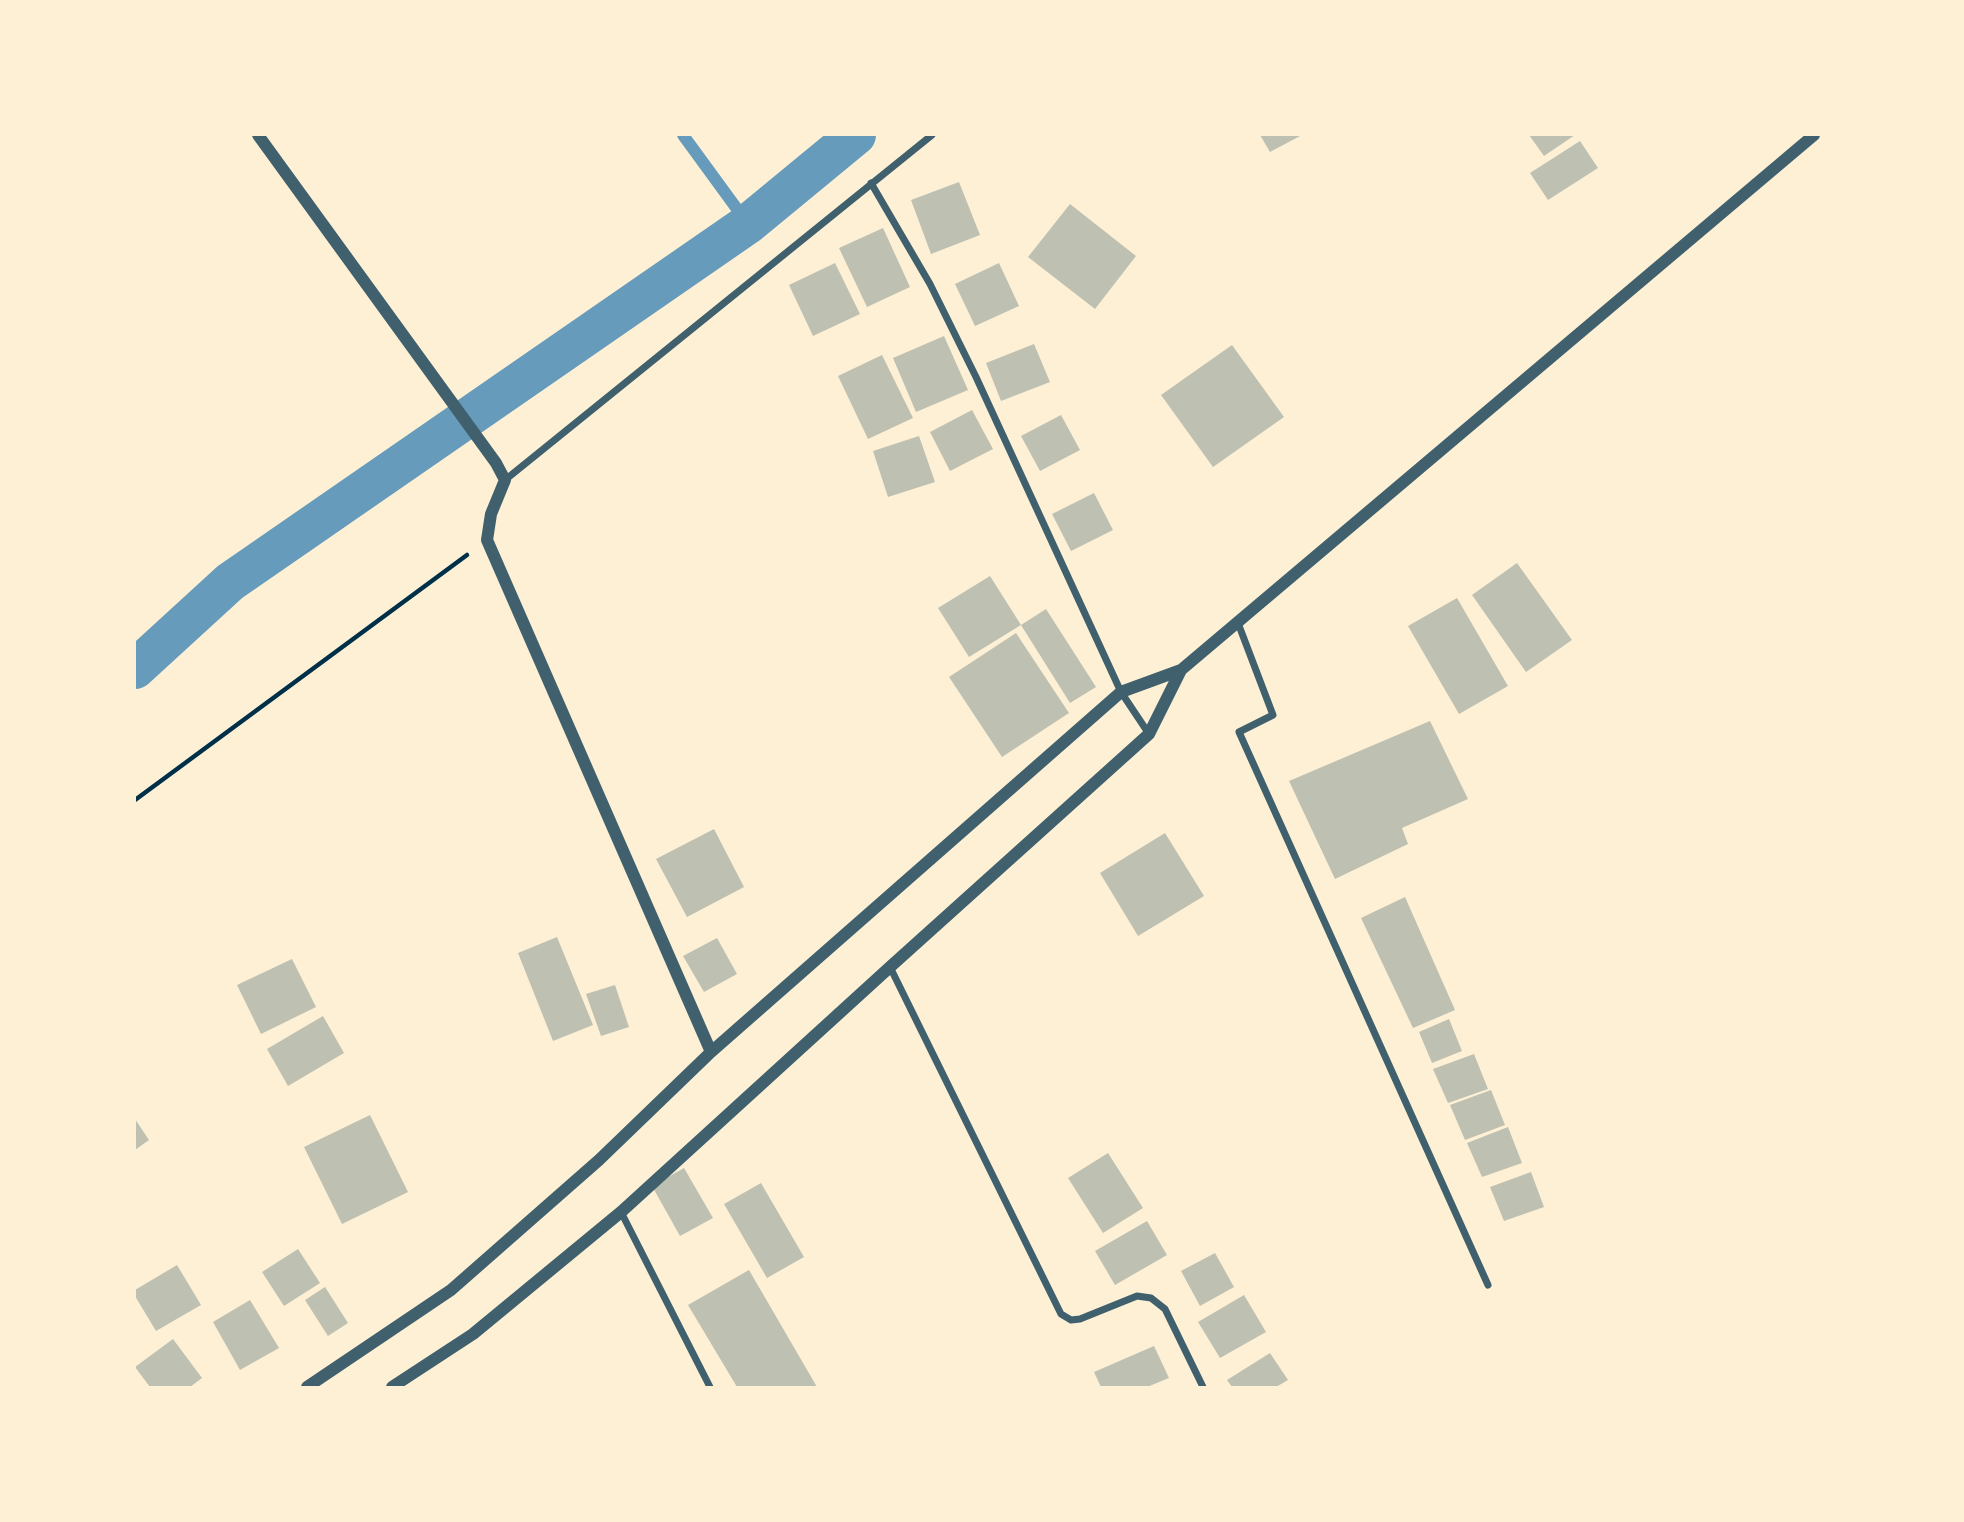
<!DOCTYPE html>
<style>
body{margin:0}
#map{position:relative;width:1964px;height:1522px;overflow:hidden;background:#fdf0d5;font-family:"Open Sans",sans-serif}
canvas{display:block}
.frame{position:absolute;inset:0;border:136px solid #fdf0d5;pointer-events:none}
</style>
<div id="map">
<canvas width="1964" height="1522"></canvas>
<div class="frame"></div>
</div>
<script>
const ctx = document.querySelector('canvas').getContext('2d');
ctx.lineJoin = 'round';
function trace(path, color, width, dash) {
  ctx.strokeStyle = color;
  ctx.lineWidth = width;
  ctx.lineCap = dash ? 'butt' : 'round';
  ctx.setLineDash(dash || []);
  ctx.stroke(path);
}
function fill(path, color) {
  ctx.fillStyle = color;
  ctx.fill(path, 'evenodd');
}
const stream = new Path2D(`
 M683,135L748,224`);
const canal = new Path2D(`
 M135,669L230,582L748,224L856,135`);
const building = new Path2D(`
 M1260,135H1302L1270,152Z
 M1529,135H1575L1544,156Z
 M1580,141L1598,168L1548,200L1530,173Z
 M959,182L980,235L931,254L911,200Z
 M1070,204L1136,256L1095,309L1028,257Z
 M883,228L910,287L867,307L839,248Z
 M835,263L860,314L813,336L789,285Z
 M999,263L1019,306L975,326L955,284Z
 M944,336L968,390L916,412L893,358Z
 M1034,344L1050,382L1001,401L986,363Z
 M1232,345L1284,417L1213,467L1161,395Z
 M882,355L913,418L868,439L838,376Z
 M972,410L993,449L950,471L930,432Z
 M1061,415L1080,450L1040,471L1021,436Z
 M919,436L935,482L888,497L873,451Z
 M1094,493L1113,530L1071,551L1052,514Z
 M1517,563L1572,640L1526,672L1472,595Z
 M990,576L1021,625L969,657L938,608Z
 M1457,598L1508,686L1459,714L1408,626Z
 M1046,609L1096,687L1070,703L1021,625Z
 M1016,633L1069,713L1002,757L949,677Z
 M1430,721L1468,799L1402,828L1408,844L1335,879L1289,781Z
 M714,829L744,887L687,917L656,859Z
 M1165,833L1204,896L1138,936L1100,873Z
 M1405,897L1455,1010L1413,1028L1361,918Z
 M557,937L593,1025L553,1041L518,953Z
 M717,938L737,974L704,992L683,956Z
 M292,959L316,1007L261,1034L237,985Z
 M615,985L629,1027L601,1036L586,994Z
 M323,1016L344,1053L288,1086L267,1049Z
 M1449,1019L1462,1051L1432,1063L1419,1032Z
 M1474,1054L1488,1089L1448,1103L1433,1069Z
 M1491,1090L1505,1125L1465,1140L1450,1105Z
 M370,1115L408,1192L342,1224L304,1147Z
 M135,1119L149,1140L135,1150Z
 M1508,1127L1522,1163L1482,1177L1467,1143Z
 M1108,1153L1143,1208L1103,1233L1068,1178Z
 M684,1168L713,1218L680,1236L652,1186Z
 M1531,1172L1544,1207L1504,1221L1490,1187Z
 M761,1183L804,1257L767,1278L724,1204Z
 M1147,1221L1167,1255L1115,1285L1095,1251Z
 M298,1249L320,1283L284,1306L262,1272Z
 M1215,1253L1234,1287L1200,1306L1181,1271Z
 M177,1265L201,1305L156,1331L135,1296V1290Z
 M749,1270L817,1387H737L688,1305Z
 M325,1287L348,1323L328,1336L305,1300Z
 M1244,1295L1266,1332L1220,1358L1198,1322Z
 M250,1300L279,1348L240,1370L213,1322Z
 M173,1339L202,1378L190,1387H150L135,1367Z
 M1154,1346L1169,1378L1147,1387H1101L1094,1372Z
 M1270,1353L1288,1380L1276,1387H1232L1227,1380Z`);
const path = new Path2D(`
 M135,800L467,555`);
const minor = new Path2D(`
 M871,183L930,284L976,377L1121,692L1149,734
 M505,480L932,135
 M1238,623L1273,715L1239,732L1488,1285
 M890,967L1061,1314L1071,1320L1080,1319L1137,1296L1151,1298L1165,1309L1203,1387
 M621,1212L710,1387`);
const tertiary = new Path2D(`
 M258,135L496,463L505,480L491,514L487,540L711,1052
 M307,1387L451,1290L599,1160L711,1052L1121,692L1181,670L1814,135
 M392,1387L473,1334L621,1212L890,967L1149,734L1181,670`);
trace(stream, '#669bbc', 12);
trace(canal, '#669bbc', 40);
fill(building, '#bec0b2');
trace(path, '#003049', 4.5);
trace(minor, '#3f606c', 7);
trace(tertiary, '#3f606c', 12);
</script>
